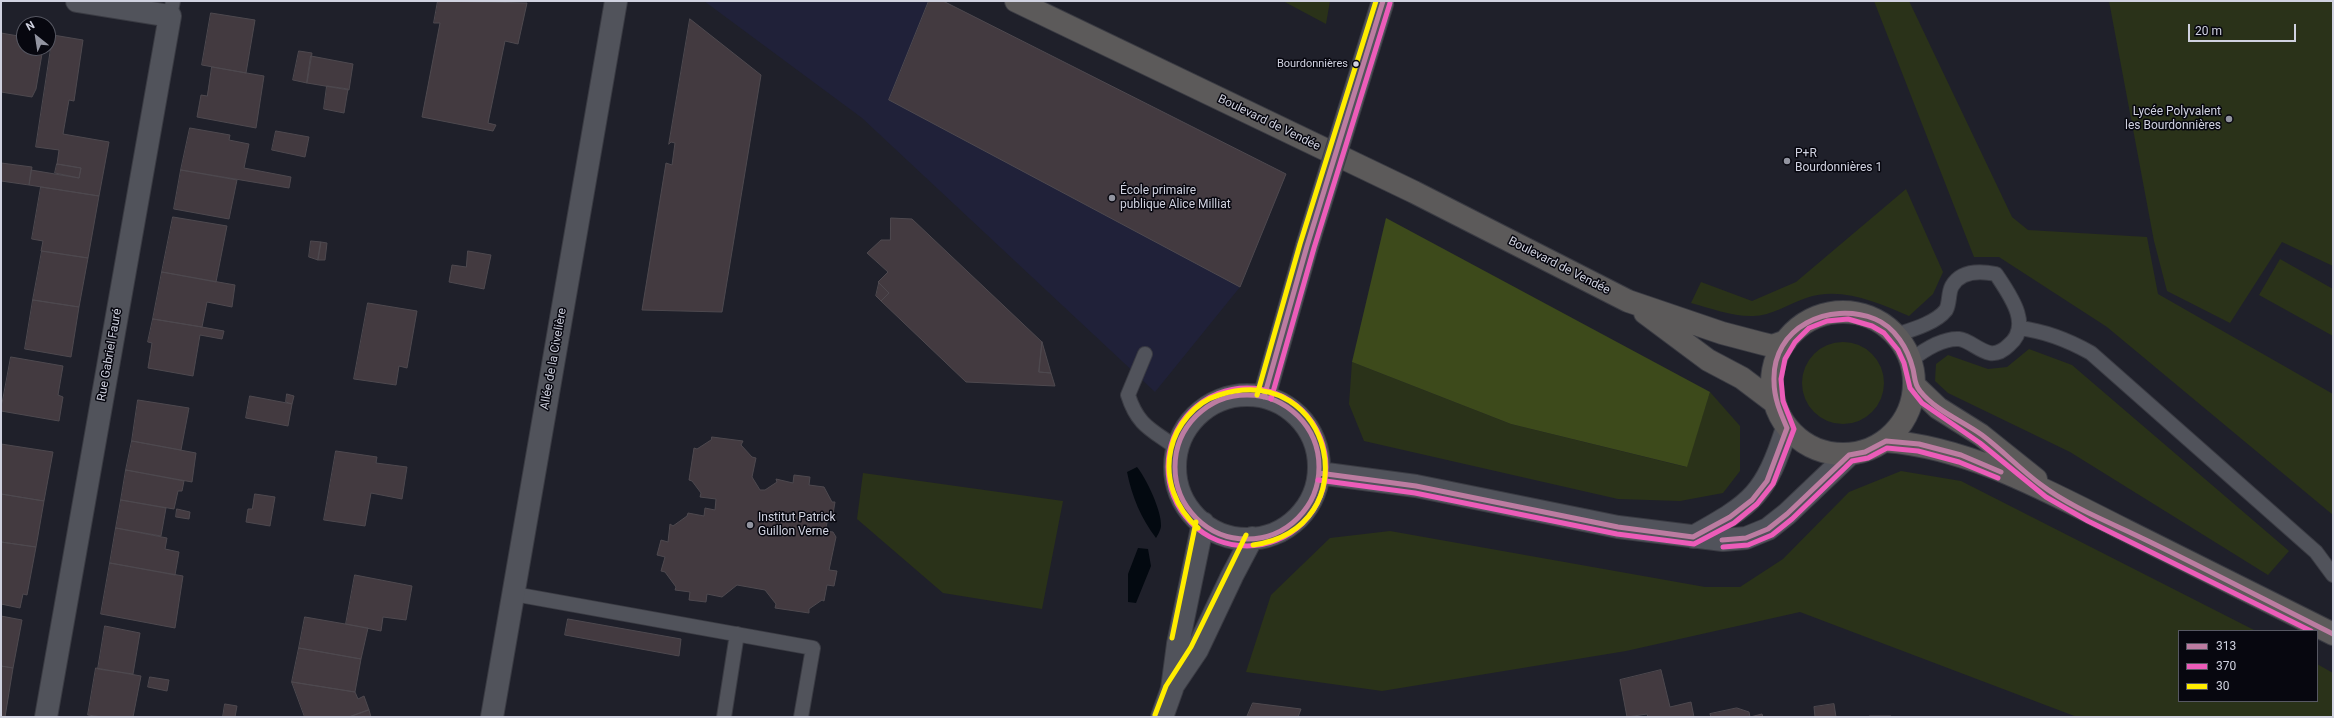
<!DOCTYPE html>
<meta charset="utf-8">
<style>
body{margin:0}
#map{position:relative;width:2334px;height:718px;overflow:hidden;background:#1f202a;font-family:Roboto,sans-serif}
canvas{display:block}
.frame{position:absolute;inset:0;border:2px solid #d0d2e0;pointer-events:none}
.legend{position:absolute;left:2178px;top:630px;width:140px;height:72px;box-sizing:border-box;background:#07070f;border:1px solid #575863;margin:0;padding:5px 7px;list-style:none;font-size:12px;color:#d0d2e0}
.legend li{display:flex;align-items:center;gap:8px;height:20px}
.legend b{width:20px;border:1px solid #575863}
.north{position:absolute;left:16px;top:16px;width:40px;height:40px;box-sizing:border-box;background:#07070f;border:1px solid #575863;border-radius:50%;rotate:330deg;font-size:11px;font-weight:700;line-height:16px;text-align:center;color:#d0d2e0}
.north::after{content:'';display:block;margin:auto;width:14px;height:18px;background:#9294a0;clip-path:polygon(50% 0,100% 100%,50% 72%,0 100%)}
.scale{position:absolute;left:2188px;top:24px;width:108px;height:18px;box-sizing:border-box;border:2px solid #d0d2e0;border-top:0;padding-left:5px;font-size:12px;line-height:14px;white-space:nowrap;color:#d0d2e0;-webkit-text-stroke:3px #07070f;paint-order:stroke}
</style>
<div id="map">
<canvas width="2334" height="718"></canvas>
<div class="frame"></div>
<ul class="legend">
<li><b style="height:5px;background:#bc7ca1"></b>313</li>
<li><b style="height:5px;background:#ec5cb9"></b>370</li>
<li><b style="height:5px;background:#ffed00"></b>30</li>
</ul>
<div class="north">N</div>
<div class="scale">20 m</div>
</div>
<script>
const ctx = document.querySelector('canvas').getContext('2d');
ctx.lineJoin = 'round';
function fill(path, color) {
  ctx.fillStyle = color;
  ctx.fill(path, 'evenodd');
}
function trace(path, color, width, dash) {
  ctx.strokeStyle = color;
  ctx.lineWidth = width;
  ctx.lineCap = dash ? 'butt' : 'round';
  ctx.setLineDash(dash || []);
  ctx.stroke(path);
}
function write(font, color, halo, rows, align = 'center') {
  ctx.font = font + ' Roboto,sans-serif';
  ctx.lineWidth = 3;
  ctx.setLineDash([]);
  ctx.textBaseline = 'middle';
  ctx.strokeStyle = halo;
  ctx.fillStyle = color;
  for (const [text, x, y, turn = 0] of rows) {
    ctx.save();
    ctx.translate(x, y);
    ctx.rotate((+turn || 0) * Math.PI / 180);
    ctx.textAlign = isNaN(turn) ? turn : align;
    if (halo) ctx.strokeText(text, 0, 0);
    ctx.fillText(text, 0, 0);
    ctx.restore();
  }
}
const built = new Path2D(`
 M704,1H943L1286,174L1240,287L1155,392L862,118Z`);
const green = new Path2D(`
 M1283,1H1330L1326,24Z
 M1874,1H1909L2012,217L2028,230L2147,237L2158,294L2333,394V515L2107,327L1999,257H1974Z
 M2109,1H2333V266L2282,242L2230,323L2167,291L2154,241Z
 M1906,189L1943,272L1933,294L1909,316C1876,302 1841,286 1806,298C1788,304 1770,317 1751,316C1731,316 1710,308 1691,303L1701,282L1752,301L1796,282Z
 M2280,259L2333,289V336L2259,295Z
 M1802 383a41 41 0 1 1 82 0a41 41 0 1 1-82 0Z
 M2029,349L2072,365L2289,551L2268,575L2070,452L1948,393L1935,381L1936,364L1948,355L1988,369L2007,367Z
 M1352,362L1511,424L1686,467L1710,392L1740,426V471L1723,493L1680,501L1618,499L1364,441L1349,404Z
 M1901,471L1961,481L2256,631H2179V701H2317V664L2333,673V717H2077L1800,612L1626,651L1382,691L1246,672L1271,595L1330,538L1390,531L1705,587H1740L1783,559L1849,492Z
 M863,473L1063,501L1042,609L943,593L857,519Z`);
const forest = new Path2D(`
 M1386,218L1710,392L1687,467L1511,424L1352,362Z`);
const water = new Path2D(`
 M1137,467C1146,478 1162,511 1161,526C1161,529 1158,535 1156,538C1141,518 1132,497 1127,472Z
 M1138,548L1148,549L1151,566L1136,603L1128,602V574Z`);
const building = new Path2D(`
 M438,1L527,3L518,44L505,41L488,123L496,125L493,131L422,117L440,23H434Z
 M929,1H943L1286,174L1240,287L889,100Z
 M211,13L255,20L246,73L202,65Z
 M690,19L761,75L722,312L642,310L666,163L672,165L675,143L671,142L669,144Z
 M1,33L24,37V48H43L36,89L32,97L1,92Z
 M53,35L83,40L74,101L69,100L63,134L109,142L99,196L29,185L31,170L79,178L81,168L57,164L59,150L36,147Z
 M299,51L312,53L307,83L293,80Z
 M311,56L353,64L349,90L307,83Z
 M212,67L264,76L256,128L197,117L201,95L207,96Z
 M327,86L348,89L344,113L324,109Z
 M190,128L230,135L229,140L249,144L244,168L291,177L289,188L181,170Z
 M276,131L309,137L305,157L272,150Z
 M1,163L32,167L29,185L1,181Z
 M57,164L81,168L79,178L55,173Z
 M181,170L237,180L229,219L174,209Z
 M41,187L99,196L88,258L41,251L43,241L32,239Z
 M173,217L227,226L216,282L162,272Z
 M891,218L912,219L1042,342L1039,372L1051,373L1055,386L966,382L881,301L889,293L878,282L888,272L867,253L881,240H890Z
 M311,241L321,242L318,260L309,257Z
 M321,242L327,243L325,260H318Z
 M42,251L88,258L79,307L33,300Z
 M468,251L491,255L484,289L449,282L452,265L466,267Z
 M162,272L235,285L232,307L207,302L202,327L153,319Z
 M879,283L889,293L881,301L876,296Z
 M33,300L79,307L71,357L25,349Z
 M368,303L417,311L407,368L399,366L396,385L354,379Z
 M153,319L202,327L224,331L222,339L200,335L193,376L148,368L152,343L148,342Z
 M1042,342L1051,373L1039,372Z
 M11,357L63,366L58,395L63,397L59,421L1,411Z
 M287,394L294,396L292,404L286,402Z
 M250,396L292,404L288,426L246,418Z
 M138,400L189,408L181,450L132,441Z
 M712,437L743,441L741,445L752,457L756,458L752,477L760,490H765L777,482L776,479L793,483L794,475L810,477L809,485L824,487L832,502H835L832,520L828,519L825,531L833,532L836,537L829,570L837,571L834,586L827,585L824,601L822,600L809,609V613L775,608L776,604L765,590L737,585L722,597L707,594L706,602L689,600L690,592L675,590L676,587L665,572L661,571L665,557L657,555L661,540L668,542L670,524L673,526L687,516L688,513L704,516L705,508L715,510L716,499L700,497L701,493L692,481L689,480L694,448L697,449L711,440Z
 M132,441L196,453L192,482L126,470Z
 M1,444L53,452L44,501L1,494Z
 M336,451L377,457L376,463L407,467L402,499L371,493L365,526L324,520Z
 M126,470L184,481L182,491H178L174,509L121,500Z
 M1,494L44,501L36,547L1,542Z
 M255,494L275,497L270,526L246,522L248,509H252Z
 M121,500L166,508L161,536L116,528Z
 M177,509L190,512L189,519L176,517Z
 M116,528L167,538L165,549L179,552L175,575L110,563Z
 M1,542L36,547L27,595L23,594L20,608L1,604Z
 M110,563L183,576L175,628L101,614Z
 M355,575L412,586L406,620L383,617L381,631L346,624Z
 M1,616L22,620L13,668L1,666Z
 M305,617L368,628L361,659L299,648Z
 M568,619L681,639L679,656L565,635Z
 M105,626L140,633L133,674L98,669Z
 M299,648L361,659L355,692L292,682Z
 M1,666L13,668L5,717H1Z
 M96,668L141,676L133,717H102L88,715Z
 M1661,670L1670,707L1691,702L1694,717H1648L1647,714L1627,717L1620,680Z
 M150,677L169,680L167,691L148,687Z
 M292,682L355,692L358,699L364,696L369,710L349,717H305Z
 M1253,703L1301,709L1298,717H1247Z
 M225,704L237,706L235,717H223Z
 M1834,704L1836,717H1815L1814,707Z
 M1737,708L1749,712L1750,717L1762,714L1763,717H1711L1710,714Z
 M369,710L371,717H349Z
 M1870,716H1891L1892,717H1868Z`);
const service = new Path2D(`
 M170,16L173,1
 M2019,328C2045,331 2068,340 2091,353L2316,552L2333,575
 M1896,335C1911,330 1936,323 1946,310C1950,303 1948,293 1952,286C1961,270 1981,271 1996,274C2009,294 2033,325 2009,345C2004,350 1997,354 1990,353C1979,351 1969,340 1959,339C1942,338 1924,350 1911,360
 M1145,354L1128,395C1138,427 1153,430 1178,449
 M514,594L813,648L801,717
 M724,717L737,634`);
const minor = new Path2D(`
 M46,717L170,16L77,1
 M492,717L616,1`);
const tertiary = new Path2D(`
 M1175 467a72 72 0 1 1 144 0a72 72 0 1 1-144 0Z
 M1264,397L1307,246
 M1319,473L1416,486L1618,527L1723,540L1746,538L1768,529L1787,514L1849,455
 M1693,537C1754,503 1765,495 1787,428
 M1174,684L1197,650L1232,576L1252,538
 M1162,717L1172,689L1178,644L1203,523`);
const primary = new Path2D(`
 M1016,1L1414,192L1628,301L1722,333L1760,343L1772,346L1786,341
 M1772 383a71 71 0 1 1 142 0a71 71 0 1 1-142 0Z
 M1645,313L1708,360L1742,378L1775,403
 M1915,386L1938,408L1981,435L2036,479
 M1886,441C1971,448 2049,492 2125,530C2194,565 2264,599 2333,634`);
const tertiaryBridge = new Path2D(`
 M1307,246L1383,1`);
const bus1 = new Path2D(`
 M1175 467a72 72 0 1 1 144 0a72 72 0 1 1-144 0Z
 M1264,397L1307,246L1383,1
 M1319,473L1416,486L1618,527L1693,537L1730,517L1752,500L1767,481L1787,428C1780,412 1774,398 1774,381C1772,327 1829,301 1875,319C1895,327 1908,349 1913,369C1915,377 1914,384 1920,391C1936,411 1961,420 1982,435C2002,450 2020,469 2040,484C2073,509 2112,523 2148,541C2210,571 2271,603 2333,634
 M1722,540L1746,538L1768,529L1787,514L1849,455L1865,452L1886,441L1919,444L1961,455L2001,472`);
const bus2 = new Path2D(`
 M1168 467a79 79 0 1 1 158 0a79 79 0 1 1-158 0Z
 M1271,399L1314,248L1390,3
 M1318,480L1415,493L1617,534L1694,544L1734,523L1757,504L1773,484L1794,429L1783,401L1781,379L1785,359L1795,342L1809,328L1827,321L1848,319L1872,326L1884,333L1898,350L1904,363L1910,388L1922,403L1980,443L2046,497L2088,521L2311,631
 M1723,547L1748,545L1772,535L1792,519L1852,461L1868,458L1887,448L1918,451L1959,462L1998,478`);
const bus3 = new Path2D(`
 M1257,395L1300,244L1376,1
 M1198,528C1176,509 1164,479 1171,449C1176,426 1195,402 1219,395C1334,359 1371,528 1253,545
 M1172,638L1196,522
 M1155,715L1166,686L1191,647L1246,535`);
const markers = [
 [1356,64,3.5,"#d0d2e0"],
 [2229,119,4,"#9294a0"],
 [1787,161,4,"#9294a0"],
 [1112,198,4,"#9294a0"],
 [750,525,4,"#9294a0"]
];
const busNames = [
 ["Bourdonnières",1348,64]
];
const poiNames = [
 ["Lycée Polyvalent",2221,112,"right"],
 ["les Bourdonnières",2221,126,"right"],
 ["P+R",1795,154],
 ["Bourdonnières 1",1795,168],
 ["École primaire",1120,191],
 ["publique Alice Milliat",1120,205],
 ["Institut Patrick",758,518],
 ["Guillon Verne",758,532]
];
const streetNames = [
 ["Boulevard de Vendée",1269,123,26],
 ["Boulevard de Vendée",1559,266,27],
 ["Rue Gabriel Fauré",110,355,-80],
 ["Allée de la Civelière",554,359,-80]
];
fill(built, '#202139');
fill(green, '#2a3219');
fill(forest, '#3d4a1b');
fill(water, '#030910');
fill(building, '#433a40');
trace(building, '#4e494f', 1);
trace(service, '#3a3b43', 16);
trace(minor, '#3a3b43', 24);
trace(tertiary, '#3a3b43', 24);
trace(primary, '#3a3b43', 24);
trace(service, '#51535b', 14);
trace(minor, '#51535b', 22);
trace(tertiary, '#51535b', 22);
trace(primary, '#5c5a5a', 22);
trace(tertiaryBridge, '#3a3b43', 24, []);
trace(tertiaryBridge, '#51535b', 22);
trace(bus1, '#bc7ca1', 5);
trace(bus2, '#ec5cb9', 5);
trace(bus3, '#ffed00', 5);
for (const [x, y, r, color] of markers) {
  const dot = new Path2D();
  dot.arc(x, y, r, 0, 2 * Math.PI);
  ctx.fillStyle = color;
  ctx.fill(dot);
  trace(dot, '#07070f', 1.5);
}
write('11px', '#d0d2e0', '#07070f', busNames, 'right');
write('12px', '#d0d2e0', '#07070f', poiNames, 'left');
write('12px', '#d0d2e0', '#07070f', streetNames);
</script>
